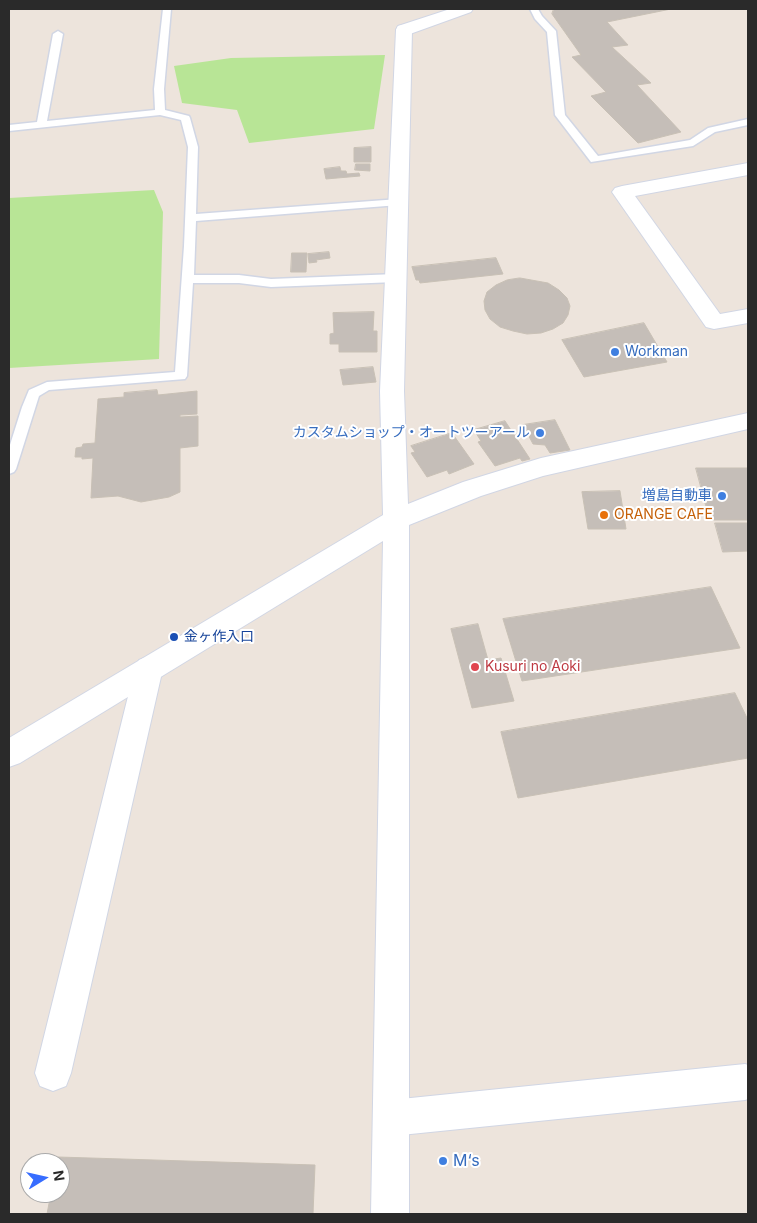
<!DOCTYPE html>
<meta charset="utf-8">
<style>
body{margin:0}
#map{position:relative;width:757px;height:1223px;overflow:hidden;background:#ede4dc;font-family:Inter,sans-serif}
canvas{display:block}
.frame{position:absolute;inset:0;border:10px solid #2a2a2a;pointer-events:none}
.north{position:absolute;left:20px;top:1153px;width:50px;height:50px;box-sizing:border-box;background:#fff;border:1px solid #aaa;border-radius:50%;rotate:81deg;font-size:14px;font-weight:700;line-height:20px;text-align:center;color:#2a2a2a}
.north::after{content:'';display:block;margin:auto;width:18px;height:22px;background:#376dff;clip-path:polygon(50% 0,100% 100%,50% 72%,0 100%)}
</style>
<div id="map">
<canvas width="757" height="1223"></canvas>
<div class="frame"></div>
<div class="north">N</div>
</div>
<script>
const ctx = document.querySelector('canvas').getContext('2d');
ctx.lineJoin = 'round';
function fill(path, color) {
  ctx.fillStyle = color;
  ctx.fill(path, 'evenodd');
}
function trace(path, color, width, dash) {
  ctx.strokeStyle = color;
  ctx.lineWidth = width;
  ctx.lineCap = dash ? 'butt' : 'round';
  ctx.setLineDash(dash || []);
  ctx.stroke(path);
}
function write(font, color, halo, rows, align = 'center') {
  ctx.font = font + ' Inter,"Noto Sans JP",sans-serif';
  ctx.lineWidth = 4;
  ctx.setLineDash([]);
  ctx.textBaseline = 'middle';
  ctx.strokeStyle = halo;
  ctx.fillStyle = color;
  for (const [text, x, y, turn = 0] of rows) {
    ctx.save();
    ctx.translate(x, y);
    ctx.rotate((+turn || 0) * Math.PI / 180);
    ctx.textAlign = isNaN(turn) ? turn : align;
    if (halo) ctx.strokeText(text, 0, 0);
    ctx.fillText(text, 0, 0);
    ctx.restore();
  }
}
const green = new Path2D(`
 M385,55L374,129L249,143L237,110L182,103L174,66L231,58Z
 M154,190L163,212L159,359L9,368V198Z`);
const building = new Path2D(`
 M554,9H671L607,22L628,45L612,47L651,83L637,85L681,132L638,143L591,96L606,92L572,57L581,55L552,14Z
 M371,147V162H354V148Z
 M356,164H370V171L355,170Z
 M340,167L341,171H346L347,174L359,173L360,176L326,179L324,169Z
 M329,252L330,258L316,260L317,262L309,263L308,254Z
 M292,253H307L306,272H291Z
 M496,258L503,274L420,283L419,280H416L412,267Z
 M520,278L548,283L559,290L567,298L570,306L568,315L563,323L553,329L541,333L527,334L513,331L500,327L490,319L485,310L484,301L487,292L496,285L507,280Z
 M374,312L373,331H377V352H339V344H330V334L334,333L333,313Z
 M644,323L667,362L584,377L562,340Z
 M373,367L376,382L343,385L340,370Z
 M157,390L158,395L197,391V414L180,415V417L198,416V446L180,448V492L169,497L141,502L118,496L91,498L93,458L82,459V457H75L76,448L82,447L83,444L95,443L98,399L124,397V393Z
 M555,420L570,450L550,453L545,445L533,444L523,425Z
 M505,421L530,459L522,461L520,458L495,466L478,442L481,441L474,430Z
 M452,433L474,464L449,474L447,470L427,477L411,453L415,452L411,446Z
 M696,468H748V520H710Z
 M620,491L626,529H588L582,492Z
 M715,523H748V551L723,552Z
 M711,587L740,648L522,681L503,619Z
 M478,624L488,660L501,658L514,701L472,708L451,629Z
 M735,693L748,720V758L518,798L501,732Z
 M58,1157L315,1165L313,1214H47L51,1193H60V1163H57Z`);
const service = new Path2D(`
 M163,9H171L164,89L165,110L189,116L190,118L198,147L196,214L399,199L404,202L399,205L196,221L194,275H239L271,279L396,274L402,278L396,282L271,287L239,283H193L187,376L185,379L49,390L39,396L16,469L14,472L9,474V448L22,407L29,390L47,382L175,372L184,246L188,147L181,120L160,115L9,131V125L37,122L53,34L58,31L63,34L47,121L155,110L154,89Z
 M530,9H538L542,16L556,31L565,115L598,156L690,140L708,128L748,119V125L715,132L693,146L591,162L555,115L547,32L535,19Z`);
const minor = new Path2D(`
 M450,9H473L471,12L410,34H398L396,30L398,26Z
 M748,163V175L635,196L720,314L748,309V323L714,329L706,327L612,192L615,188L622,186Z
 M149,656L159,660L163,668L71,1073L66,1086L53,1091L40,1086L35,1073L135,668L139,660Z
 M745,1064L748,1065V1099L745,1100L391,1136L378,1131L373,1118L378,1105L391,1100Z`);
const tertiary = new Path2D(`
 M404,25L410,26L412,30L404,391L408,504L463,482L541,458L748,413V429L543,476L481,496L409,525V1214H371L383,541L20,763L9,767V738L383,515L380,391L396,30L398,26Z`);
const markers = [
 [615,352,5,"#3f7fe0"],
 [540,433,5,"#3f7fe0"],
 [722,496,5,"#3f7fe0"],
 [604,515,5,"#e8710a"],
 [174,637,5,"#1a4fb4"],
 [475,667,5,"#e0444e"],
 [443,1161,5,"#3f7fe0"]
];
const shopNames = [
 ["Workman",625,352,"left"],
 ["カスタムショップ・オートツーアール",530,433],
 ["増島自動車",712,496]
];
const foodNames = [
 ["ORANGE CAFE",614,515]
];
const transitNames = [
 ["金ヶ作入口",184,637]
];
const healthNames = [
 ["Kusuri no Aoki",485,667]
];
const nearShopnames = [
 ["M‘s",453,1161]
];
fill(green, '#b8e596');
fill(building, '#c5beb8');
trace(building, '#c8c0b5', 1);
trace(service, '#d1d6e4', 3);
trace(minor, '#d1d6e4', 2);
trace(tertiary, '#d1d6e4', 2);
fill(service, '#fff');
fill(minor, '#fff');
fill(tertiary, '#fff');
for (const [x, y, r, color] of markers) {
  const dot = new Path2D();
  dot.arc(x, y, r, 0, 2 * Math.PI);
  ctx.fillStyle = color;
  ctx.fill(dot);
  trace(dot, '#fff', 2);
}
write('14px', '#366cbe', '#fff', shopNames, 'right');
write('14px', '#c56008', '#fff', foodNames, 'left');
write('14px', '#164399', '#fff', transitNames, 'left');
write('14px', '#be3a42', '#fff', healthNames, 'left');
write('16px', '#366cbe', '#fff', nearShopnames, 'left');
</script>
